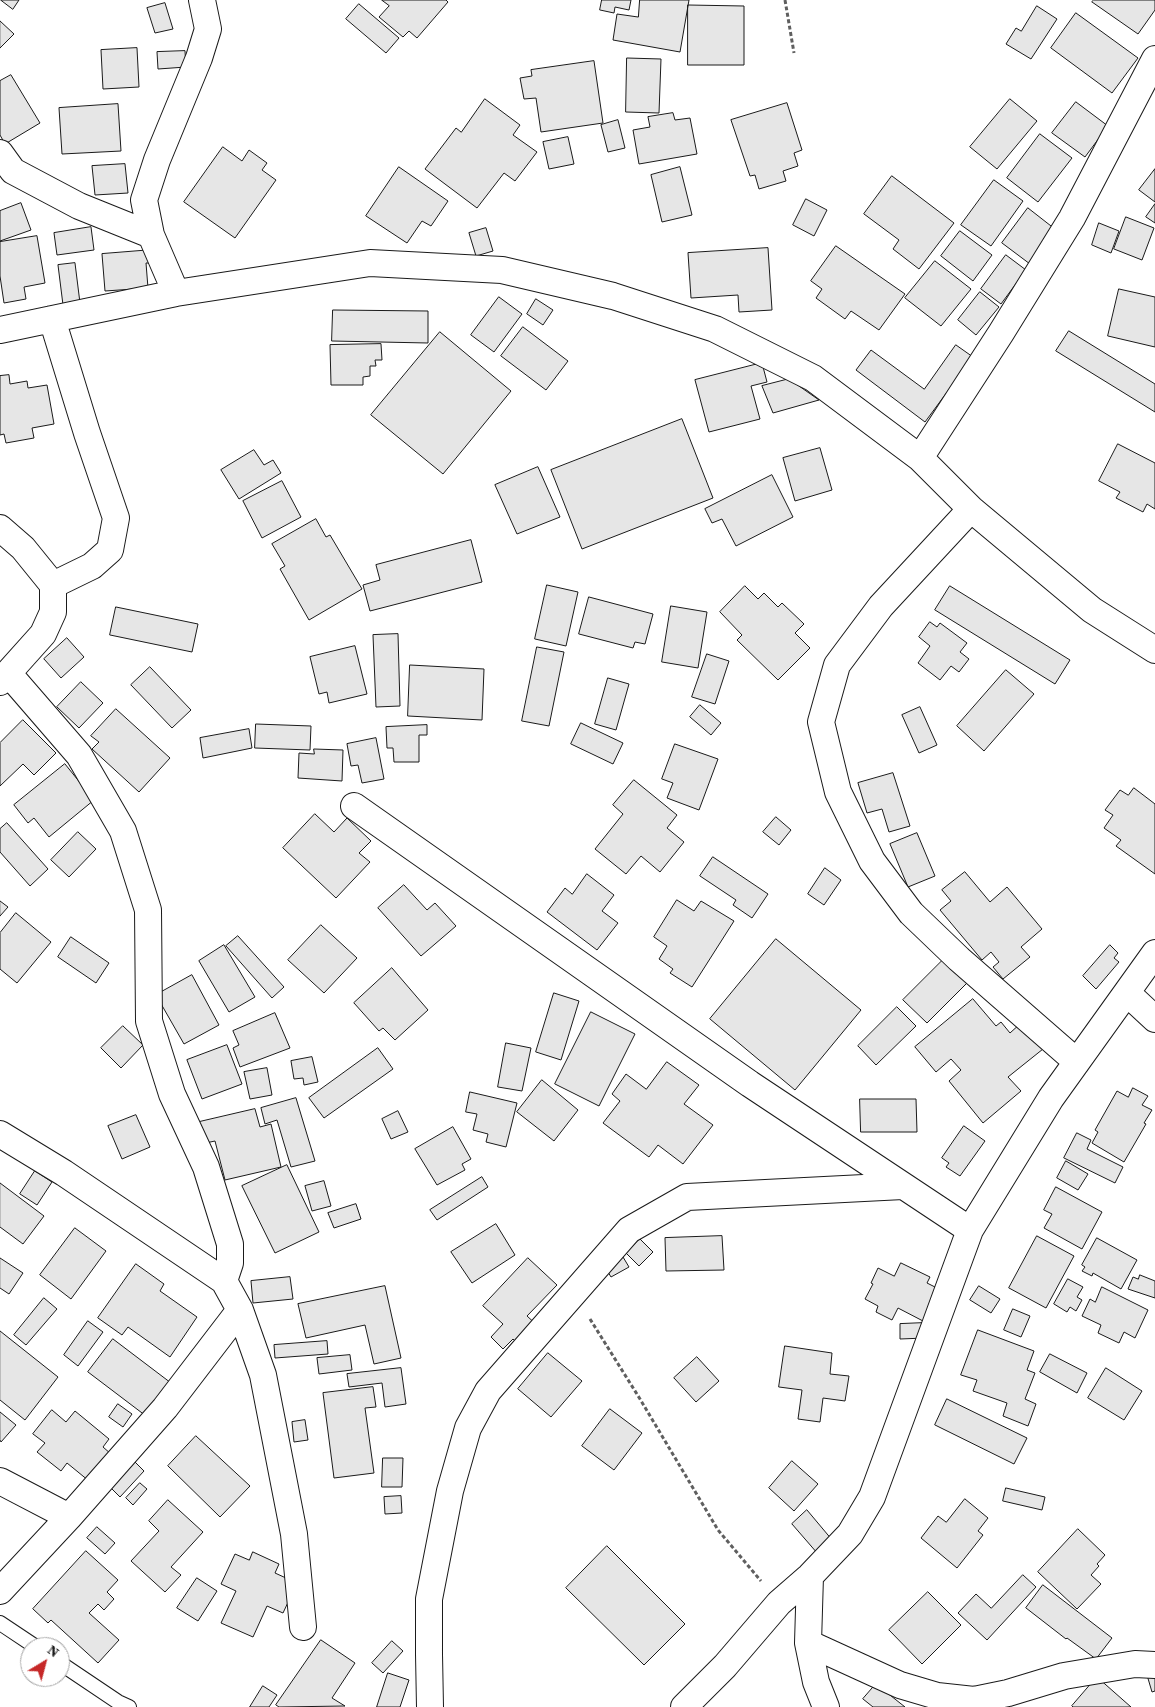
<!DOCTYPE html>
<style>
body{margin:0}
#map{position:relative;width:1155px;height:1707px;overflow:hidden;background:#fff;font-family:"Source Serif 4",serif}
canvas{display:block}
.north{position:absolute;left:20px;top:1637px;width:50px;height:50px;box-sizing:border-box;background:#fff;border:1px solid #a3a3a3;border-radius:50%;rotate:37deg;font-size:14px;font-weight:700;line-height:20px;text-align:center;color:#1a1a1a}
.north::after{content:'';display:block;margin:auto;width:18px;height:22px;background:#c62828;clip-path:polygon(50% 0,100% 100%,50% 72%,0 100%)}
</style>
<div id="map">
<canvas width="1155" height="1707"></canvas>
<div class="north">N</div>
</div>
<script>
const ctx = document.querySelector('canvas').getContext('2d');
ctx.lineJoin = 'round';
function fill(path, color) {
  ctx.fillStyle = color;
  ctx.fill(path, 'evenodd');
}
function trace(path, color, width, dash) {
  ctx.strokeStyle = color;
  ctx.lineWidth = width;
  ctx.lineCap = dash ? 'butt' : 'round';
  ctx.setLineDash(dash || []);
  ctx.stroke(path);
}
const building = new Path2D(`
 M1,0H19L13,9Z
 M382,0H446L448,2L417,38L409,31L403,37L379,17L389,6Z
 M602,0H631L629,10L615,7L614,13L600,10Z
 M640,0H689L680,52L613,40L617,14L638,17Z
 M1094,0H1155V10L1138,34L1092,2Z
 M165,3L173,29L155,33L147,8Z
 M359,4L399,38L386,53L346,19Z
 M688,5L744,6V65H688Z
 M1037,6L1057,19L1031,59L1006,44L1016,28L1021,31Z
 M1076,13L1138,58L1112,93L1051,48Z
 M0,21L14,34L0,48Z
 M137,48L139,87L103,89L101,50Z
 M185,51L186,67L158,69L157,52Z
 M627,58L661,59L659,113L626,112Z
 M594,61L603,123L541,132L536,98L524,99L520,78L532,76L531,70Z
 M11,75L40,123L5,144L0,135V81Z
 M485,99L520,125L513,135L537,152L515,181L504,173L477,208L425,169L456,128L461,132Z
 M1010,99L1037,121L997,169L970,147Z
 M1076,102L1108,126L1085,157L1052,133Z
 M787,103L802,150L794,153L798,166L783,171L786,181L759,189L755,175L750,176L731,120Z
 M118,104L121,151L62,154L59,108Z
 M673,113L675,120L690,118L697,154L639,164L633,130L650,127L648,117Z
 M618,120L625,148L608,152L601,125Z
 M1040,134L1072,158L1038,202L1007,178Z
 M568,137L574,164L549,169L543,142Z
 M223,147L242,161L249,150L267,163L262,170L276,180L235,238L184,202Z
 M125,164L128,193L95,195L92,166Z
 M399,167L448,201L431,226L422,221L407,243L366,216Z
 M680,167L692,215L662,222L651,175Z
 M1155,169V202L1139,190Z
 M892,176L954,223L919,269L893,249L899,240L864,214Z
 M994,180L1023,201L991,246L961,225Z
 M806,199L827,210L814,236L793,225Z
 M21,203L31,230L0,241V211Z
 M1155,204V223L1146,217Z
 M1028,208L1060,233L1034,267L1002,243Z
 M1126,217L1154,228L1142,260L1114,249Z
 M1099,223L1119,231L1111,253L1092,245Z
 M91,227L94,250L57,255L54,233Z
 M486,228L493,251L476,256L469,233Z
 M960,231L992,255L973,281L941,256Z
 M37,236L45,283L24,287L26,299L4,303L0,276V242Z
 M836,246L905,294L879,330L851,311L845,319L816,298L822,289L811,281Z
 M768,248L772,310L739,312L738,295L691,298L688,253Z
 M152,250L153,263H146L148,288L105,291L102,254Z
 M1006,255L1026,270L1001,304L981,289Z
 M935,261L971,289L941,326L905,298Z
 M75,263L80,303L63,305L58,265Z
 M1119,289L1155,297V347L1108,336Z
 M980,292L999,307L976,335L958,320Z
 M499,297L522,314L494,352L471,335Z
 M536,299L553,310L543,325L527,314Z
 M333,310L428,311V343L332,341Z
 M523,327L568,361L546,390L501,356Z
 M1069,331L1155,384V412L1056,351Z
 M440,332L511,391L443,474L371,415Z
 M381,344L382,360H375L376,366H370V376L363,377V385H331L330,345Z
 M956,345L973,357L925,422L856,370L871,350L924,389Z
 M762,363L767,382L751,386L760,419L709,432L695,380Z
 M9,375L10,384L27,381L28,388L47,385L54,424L32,428L34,438L6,443L4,434L0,435V376Z
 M789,379L819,400L773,413L762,386Z
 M682,419L713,498L582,549L551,470Z
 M1118,444L1155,463V509L1147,504L1143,512L1116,498L1120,492L1099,481Z
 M820,448L832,490L795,501L783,458Z
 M254,450L264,465L273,460L281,473L239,499L221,470Z
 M538,467L560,517L517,534L495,485Z
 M772,475L793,517L736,546L722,519L712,523L705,509Z
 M282,481L301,517L262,538L243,501Z
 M316,519L326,537L330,535L362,589L309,620L280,569L285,566L272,544Z
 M471,540L482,582L370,611L363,585L380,580L376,565Z
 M547,585L578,592L566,646L535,639Z
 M745,586L758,599L764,593L778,607L782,603L804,624L795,633L810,648L778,680L737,640L742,635L720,612Z
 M950,586L1070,660L1055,684L935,610Z
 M589,597L653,614L645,644L635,642L633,648L579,634Z
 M671,606L707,612L698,668L662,662Z
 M116,607L198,624L192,652L110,635Z
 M930,622L937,627L940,623L967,643L960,652L969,659L959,672L951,666L940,680L918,663L930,646L919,637Z
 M398,634L400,706L376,707L373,635Z
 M67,638L84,657L61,678L44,659Z
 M355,646L367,694L329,703L327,692L319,694L310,657Z
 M537,647L564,652L549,726L522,721Z
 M707,654L729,661L715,704L692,697Z
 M410,665L484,669L482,720L408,716Z
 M150,667L191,710L172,728L131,685Z
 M1006,670L1034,694L984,751L957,726Z
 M608,678L629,684L616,730L595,724Z
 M81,682L103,703L79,728L57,707Z
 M700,705L721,723L711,735L690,717Z
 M920,707L937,745L919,753L902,715Z
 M116,709L170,758L139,792L92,749L99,742L91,736Z
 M23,720L56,753L34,775L23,764L0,786V743Z
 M581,723L623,743L613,764L571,744Z
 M256,724L311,726L310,750L255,748Z
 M427,725V735H419V762H394L393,748H387L386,727Z
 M249,729L252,748L203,758L200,738Z
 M376,738L384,779L362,783L358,765L351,766L347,744Z
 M675,744L718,759L699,810L667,798L673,783L662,779Z
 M314,749L343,750L342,781L298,778L299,753L314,754Z
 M65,764L94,800L49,837L34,818L28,823L14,805Z
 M893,773L910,826L889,832L882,809L867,813L858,783Z
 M634,780L677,815L667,828L684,842L660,872L641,856L626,874L595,849L623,814L613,805Z
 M1134,788L1155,804V874L1116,846L1121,840L1104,828L1113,815L1105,810L1120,790L1128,795Z
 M315,814L334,832L347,818L371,841L359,853L370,862L336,898L283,848Z
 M776,817L791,830L779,845L763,832Z
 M7,823L48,869L30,886L0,852V829Z
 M78,832L96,849L69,877L51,860Z
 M917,833L935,876L908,887L890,844Z
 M713,857L768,894L752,918L733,905L736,900L700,876Z
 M825,868L841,880L824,905L808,894Z
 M965,872L990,902L1007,887L1042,929L1021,947L1030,957L1003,979L993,967L999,962L991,952L982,960L940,910L951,901L942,890Z
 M587,874L614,895L602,911L618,923L597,950L547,912L565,888L572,894Z
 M404,885L427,910L435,903L456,926L421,956L378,908Z
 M677,900L694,911L701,901L734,921L692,987L670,973L673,969L659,959L667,946L654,937Z
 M0,901L8,907L0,916Z
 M16,913L51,942L17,983L0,969V933Z
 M321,925L357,958L324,993L288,960Z
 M238,936L284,987L272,998L226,946Z
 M71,937L109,963L96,983L58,957Z
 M776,939L861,1010L795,1090L710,1019Z
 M224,945L255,997L229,1012L199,961Z
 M1110,945L1118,953L1114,958L1119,962L1096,989L1083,976Z
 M944,959L968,982L927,1023L903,1000Z
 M392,968L428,1010L395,1040L383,1028L379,1031L354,1003Z
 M192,975L219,1025L184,1044L156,995Z
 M554,993L579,1001L561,1060L536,1052Z
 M973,999L996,1026L1001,1022L1010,1033L1021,1023L1043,1049L1008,1077L1021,1091L983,1123L949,1081L961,1070L951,1059L936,1072L915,1047Z
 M897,1007L916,1026L876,1065L858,1046Z
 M591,1012L635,1034L599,1106L555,1084Z
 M275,1013L290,1048L240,1067L233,1048L239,1045L233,1031Z
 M123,1026L143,1045L121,1068L101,1048Z
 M506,1043L531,1048L522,1091L498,1087Z
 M227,1045L242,1084L202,1099L187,1060Z
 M378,1048L393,1069L324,1118L309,1098Z
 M312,1057L318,1082L304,1085L303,1078L294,1079L291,1061Z
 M667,1062L699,1085L684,1104L713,1125L683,1164L658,1145L649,1157L603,1123L620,1101L612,1094L626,1074L646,1089Z
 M267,1068L272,1095L250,1099L244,1072Z
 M542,1080L578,1110L554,1141L517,1112Z
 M1133,1088L1148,1096L1142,1105L1152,1110L1144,1123L1146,1124L1124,1162L1092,1143L1098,1132L1095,1130L1117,1091L1128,1097Z
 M470,1092L517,1103L506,1147L486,1142L488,1134L473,1130L477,1114L466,1112Z
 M296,1098L315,1161L291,1167L277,1120L265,1124L261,1108Z
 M860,1099H916L917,1132H861Z
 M255,1109L260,1127L271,1124L281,1167L225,1180L215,1141L201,1144L195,1123Z
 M398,1111L408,1132L391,1139L382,1119Z
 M136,1115L150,1147L122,1159L108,1126Z
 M964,1126L985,1141L960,1176L946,1167L949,1163L942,1158Z
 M453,1127L471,1159L462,1164L465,1170L437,1185L415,1149Z
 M1077,1133L1091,1140L1087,1149L1123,1167L1115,1183L1064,1158Z
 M1066,1161L1088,1174L1078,1190L1057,1178Z
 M287,1165L319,1232L275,1253L242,1186Z
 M35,1171L52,1182L37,1205L20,1194Z
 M482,1177L488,1187L437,1220L430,1210Z
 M324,1181L331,1206L312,1211L305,1186Z
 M0,1183L44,1216L23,1244L0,1227Z
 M1056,1187L1102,1212L1082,1249L1044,1228L1052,1214L1044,1210Z
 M356,1204L361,1219L334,1228L328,1213Z
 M496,1224L515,1255L472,1283L451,1252Z
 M75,1228L106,1251L71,1299L40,1275Z
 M722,1236L724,1270L666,1271L665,1238Z
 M1037,1236L1074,1256L1046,1308L1009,1288Z
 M1097,1238L1137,1260L1121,1289L1093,1273L1092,1276L1082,1271L1085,1267L1082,1265Z
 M640,1239L653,1252L639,1266L626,1253Z
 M623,1257L629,1267L611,1277L605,1267Z
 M0,1258L23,1273L9,1294L0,1288Z
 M528,1258L557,1285L527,1316L538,1326L520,1346L513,1339L503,1349L491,1337L503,1324L483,1306Z
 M901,1263L930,1277L927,1283L939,1289L923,1321L898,1308L892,1320L876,1312L878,1306L865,1299L873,1284L871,1283L878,1268L894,1276Z
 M136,1264L164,1284L160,1291L197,1317L170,1357L128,1327L122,1335L98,1318Z
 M1140,1275L1155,1281V1298L1128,1289L1133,1277L1138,1279Z
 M290,1277L293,1299L253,1303L251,1281Z
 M1068,1279L1083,1287L1077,1297L1082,1300L1076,1311L1070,1307L1067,1312L1054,1304Z
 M385,1286L401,1358L374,1364L365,1325L306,1338L298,1304Z
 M979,1286L1000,1299L991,1313L970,1300Z
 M1102,1287L1148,1310L1135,1338L1124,1332L1119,1343L1098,1333L1101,1325L1082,1316L1090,1299L1095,1302Z
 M44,1298L57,1309L26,1345L14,1335Z
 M1013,1309L1030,1316L1021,1337L1004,1330Z
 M88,1321L103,1332L78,1366L64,1355Z
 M924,1323L925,1338L900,1339V1324Z
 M978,1330L1034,1351L1027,1370L1035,1373L1025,1399L1036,1404L1028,1426L1003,1416L1007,1403L973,1391L977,1380L961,1375Z
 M0,1331L58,1377L25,1420L0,1400Z
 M113,1339L175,1386L150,1419L88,1372Z
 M327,1341L328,1354L275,1358L274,1345Z
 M785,1346L832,1353L830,1374L849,1376L845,1401L823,1398L820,1422L798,1419L802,1390L779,1387Z
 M548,1353L582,1381L551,1417L518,1389Z
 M1050,1354L1087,1373L1077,1393L1040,1372Z
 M350,1355L352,1370L319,1374L317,1358Z
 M697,1357L719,1381L696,1402L674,1378Z
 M401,1368L406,1404L385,1407L382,1383L349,1387L347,1374Z
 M1106,1368L1142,1391L1124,1420L1088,1398Z
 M373,1387L376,1407L365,1408L374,1473L334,1478L323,1393Z
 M947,1399L1027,1438L1014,1464L935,1425Z
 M118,1404L132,1414L123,1427L109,1417Z
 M610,1409L642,1433L614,1470L582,1446Z
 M52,1410L66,1422L75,1411L109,1439L103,1447L111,1454L89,1481L67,1463L61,1471L37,1452L45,1443L33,1434Z
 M0,1412L16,1425L1,1442L0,1440Z
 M305,1420L308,1440L294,1442L292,1422Z
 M196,1436L250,1486L220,1517L168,1466Z
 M383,1458H403L402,1487H382Z
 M792,1461L818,1484L794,1511L769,1488Z
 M135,1462L144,1471L120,1497L111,1488Z
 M140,1483L147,1489L133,1505L126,1498Z
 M1006,1488L1045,1497L1042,1510L1003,1501Z
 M401,1496L402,1513L385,1514L384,1497Z
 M965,1499L988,1518L978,1531L983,1535L957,1568L921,1538L938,1516L946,1522Z
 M168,1500L203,1532L171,1567L181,1575L165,1592L131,1561L159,1531L149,1521Z
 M807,1510L833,1541L818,1554L792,1524Z
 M97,1527L115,1543L105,1554L87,1538Z
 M1078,1529L1105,1555L1097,1564L1099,1566L1091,1575L1101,1584L1077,1609L1038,1572Z
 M607,1546L685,1624L644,1665L566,1588Z
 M86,1551L118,1580L107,1592L114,1599L104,1610L98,1604L89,1613L119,1640L98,1663L51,1620L48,1623L33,1609Z
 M253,1552L279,1564L275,1573L297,1583L283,1613L267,1606L253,1637L221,1623L236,1591L221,1584L235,1554L249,1560Z
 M1023,1575L1036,1587L987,1640L958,1613L976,1594L991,1608Z
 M197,1578L217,1591L198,1621L177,1608Z
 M1043,1585L1112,1638L1096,1659L1067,1638L1066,1639L1026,1608Z
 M928,1592L961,1625L922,1664L889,1630Z
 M321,1640L355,1663L332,1698L345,1706L279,1707L276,1705Z
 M392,1641L403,1651L383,1673L372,1663Z
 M1155,1672V1691L1152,1692L1147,1675Z
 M388,1673L409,1680L400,1707H377Z
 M1097,1677L1131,1707H1073L1072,1706Z
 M876,1684L905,1707H873L863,1699Z
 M263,1686L277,1695L269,1707H250Z`);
const path = new Path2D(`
 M785,0L794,53
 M590,1319L640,1399L718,1530L761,1581`);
const lane = new Path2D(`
 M0,1623L36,1647
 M60,1663L118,1702L129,1707`);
const street = new Path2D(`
 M0,153L13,171L79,206L151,235
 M176,293L151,235L144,200L157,160L199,58L208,29L202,0
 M52,319L87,433L116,518L110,550L92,566L53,585
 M0,330L176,293L370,263L502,270L613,296L715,329L813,378L920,458L971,509L1092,610L1155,650
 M920,458L1001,333L1072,218L1155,59
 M971,509L881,606L837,665L821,722L838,792L872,861L911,913L959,959L1077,1062
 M0,528L23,548L53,585V612L43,634L0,682
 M8,673L79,755L123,831L148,910L149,1021L172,1094L206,1167L230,1244V1263L224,1281
 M354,806L750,1084L970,1230
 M1127,993L1155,1019
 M0,1134L64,1173L224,1281L240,1310L263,1375L294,1534L303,1627
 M0,1481L69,1517
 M810,1576L808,1643L816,1682L826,1707
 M0,1591L69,1517L165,1408L240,1310
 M808,1643L900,1685L937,1696L974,1700L1008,1693L1064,1676L1135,1664L1155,1665
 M430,1707L429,1654V1599L450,1491L468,1428L488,1391L629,1230L687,1197L903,1186
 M684,1707L725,1666L779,1603L810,1576L850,1534L872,1497L970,1230L1051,1098L1155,953`);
fill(building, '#e6e6e6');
trace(building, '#1a1a1a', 1);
trace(lane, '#1a1a1a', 16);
trace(street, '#1a1a1a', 28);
trace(path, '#5f5f5f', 3, [4, 2.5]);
trace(lane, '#fff', 14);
trace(street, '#fff', 26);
</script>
